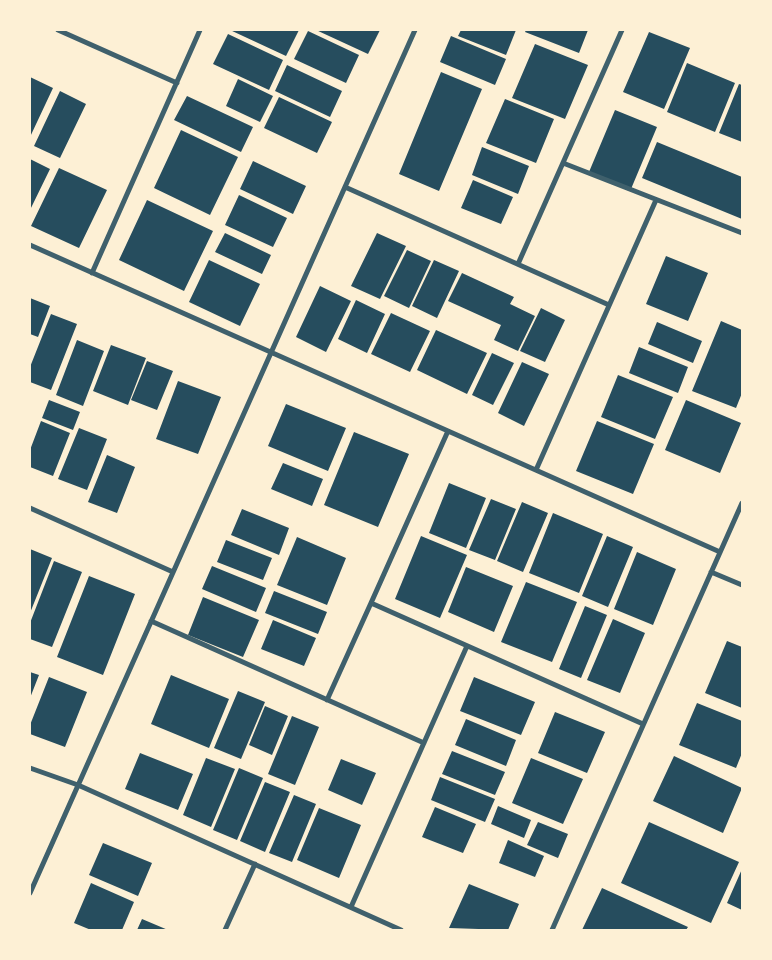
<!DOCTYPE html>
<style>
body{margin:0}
#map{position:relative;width:772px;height:960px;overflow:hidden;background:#fdf0d5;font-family:Commissioner,sans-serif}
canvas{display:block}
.frame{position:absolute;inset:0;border:31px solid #fdf0d5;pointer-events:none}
</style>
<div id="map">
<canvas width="772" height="960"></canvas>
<div class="frame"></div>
</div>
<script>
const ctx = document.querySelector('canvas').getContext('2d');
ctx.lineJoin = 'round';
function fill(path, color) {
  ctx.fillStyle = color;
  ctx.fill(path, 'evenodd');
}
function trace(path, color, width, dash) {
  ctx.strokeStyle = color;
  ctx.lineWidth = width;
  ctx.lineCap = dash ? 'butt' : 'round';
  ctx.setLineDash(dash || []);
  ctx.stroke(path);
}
const building = new Path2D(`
 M230,30H299L286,56Z
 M316,30H380L368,54Z
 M461,30H516L506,55L458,36Z
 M526,30H588L579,53L525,32Z
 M308,31L359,55L346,83L294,59Z
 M649,32L690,48L664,109L623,92Z
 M228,34L283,60L269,90L213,64Z
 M451,36L506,59L495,85L440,62Z
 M535,44L588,65L565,119L512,98Z
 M687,63L735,83L715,132L667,112Z
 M287,65L342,91L330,117L275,91Z
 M441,72L482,89L439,191L399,174Z
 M30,77L53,88L30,137Z
 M238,79L273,96L260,122L226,106Z
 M739,84L742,85V142L719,133Z
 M60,91L86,104L60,158L34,146Z
 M187,96L253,127L241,152L174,120Z
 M279,97L332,122L317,153L264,128Z
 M505,99L554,119L536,163L486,143Z
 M615,110L657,127L631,189L589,172Z
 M181,130L238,157L210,215L154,188Z
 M657,142L742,177V219L642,178Z
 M482,147L529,166L518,194L472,175Z
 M30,159L50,169L30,210Z
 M253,161L306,186L293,214L240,189Z
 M59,168L107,190L79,248L31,226Z
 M473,180L513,197L501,224L461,208Z
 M239,195L287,218L273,247L225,225Z
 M147,200L213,231L184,291L119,260Z
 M225,233L271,255L262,274L215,252Z
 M377,233L406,246L380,299L351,286Z
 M407,250L431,261L409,308L384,296Z
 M666,256L708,273L688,321L646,304Z
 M209,260L260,284L240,326L189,302Z
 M434,260L459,271L437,318L412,306Z
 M462,273L514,297L510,304L535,316L518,351L494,340L501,325L448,301Z
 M320,286L351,301L326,352L296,337Z
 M30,298L50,306L38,337L30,334Z
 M356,300L385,314L367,353L338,339Z
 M541,308L565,320L545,362L520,351Z
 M391,313L430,331L410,372L371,354Z
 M51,314L77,324L51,390L30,382V367Z
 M721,321L742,330V393L736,408L692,391Z
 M657,322L702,341L693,363L648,344Z
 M436,330L487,353L467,394L417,370Z
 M77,340L104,351L83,406L56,395Z
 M111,345L146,358L128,405L93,391Z
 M639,347L688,367L678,393L629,373Z
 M492,353L514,363L493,405L472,395Z
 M147,361L173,371L157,410L131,400Z
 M522,362L549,374L524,426L498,413Z
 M618,375L673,397L655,439L601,417Z
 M178,381L221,397L198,454L156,439Z
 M49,400L80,412L73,430L42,418Z
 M686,400L741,423L720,473L665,450Z
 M286,404L346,428L328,471L268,446Z
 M41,421L70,433L53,476L30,467V450Z
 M597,421L654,444L633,494L576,471Z
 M79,428L107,439L87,490L58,479Z
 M354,432L409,454L378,527L324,505Z
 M107,455L135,467L117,513L88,502Z
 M283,463L323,479L312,506L271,489Z
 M449,483L486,498L466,548L429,533Z
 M491,499L516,509L495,560L469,550Z
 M522,502L548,513L523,572L497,561Z
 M242,509L289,528L279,555L231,535Z
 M553,513L603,534L579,593L529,573Z
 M421,536L467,555L440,618L395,599Z
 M607,536L633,547L608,607L582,596Z
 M297,537L346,558L327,605L277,585Z
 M226,540L272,558L263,580L217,562Z
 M30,549L52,558L30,613Z
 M637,552L676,569L653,625L614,609Z
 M54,561L82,572L52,647L30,639V623Z
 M212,566L266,588L256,612L202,589Z
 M466,567L513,586L494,632L448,612Z
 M89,576L135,594L103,675L57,657Z
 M526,582L577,602L552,662L501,642Z
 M274,591L327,612L318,634L265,613Z
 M203,597L259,620L243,657L188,635Z
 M585,606L607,615L581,678L559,669Z
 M613,619L645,633L620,693L587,680Z
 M273,620L316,638L304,666L261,649Z
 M727,641L742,647V708L705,693Z
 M30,672L39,675L30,698Z
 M171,675L229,699L209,748L151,724Z
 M49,677L87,692L65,747L30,734V725Z
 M474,677L535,702L521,735L460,711Z
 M238,691L265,702L241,759L214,748Z
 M697,703L742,721V753L736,768L679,745Z
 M265,706L288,716L272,755L249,745Z
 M555,712L605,732L587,773L538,753Z
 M292,716L319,727L295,785L268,774Z
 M466,719L516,740L506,766L455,745Z
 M452,751L505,772L495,795L442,774Z
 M140,753L193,774L178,810L125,789Z
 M674,756L742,788L723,833L653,801Z
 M206,758L235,769L211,827L183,815Z
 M531,758L583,779L563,824L512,803Z
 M341,759L376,773L362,805L328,790Z
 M239,768L263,778L237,840L213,830Z
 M440,777L495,799L485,822L431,800Z
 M265,782L290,792L265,852L240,841Z
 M294,795L316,804L292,862L269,853Z
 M498,806L531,820L524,838L491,824Z
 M435,807L476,824L463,853L422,837Z
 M319,808L361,825L339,878L297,860Z
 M538,822L568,834L558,858L527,845Z
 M649,822L739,862L711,923L621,883Z
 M508,840L544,856L535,877L499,863Z
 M103,843L152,863L138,896L89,875Z
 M742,869V910L727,903Z
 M91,883L134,902L122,930H91L74,923Z
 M469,884L519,904L508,930L449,928Z
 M602,888L688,927L686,930H582Z
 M142,919L168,930H137Z`);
const minor = new Path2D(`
 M58,30L177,83
 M563,163L742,233
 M345,187L609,305
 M30,245L720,552
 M518,264L622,30
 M92,273L200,30
 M448,431L371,603L643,724
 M536,470L656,200
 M30,508L173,572
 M711,572L742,585
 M151,621L424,743
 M327,700L371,603
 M30,768L78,785L401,930
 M30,893L415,30
 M351,907L467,646
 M225,930L255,864
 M552,930L742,503`);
fill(building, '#264d5e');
trace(minor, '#3f606c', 5);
</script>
